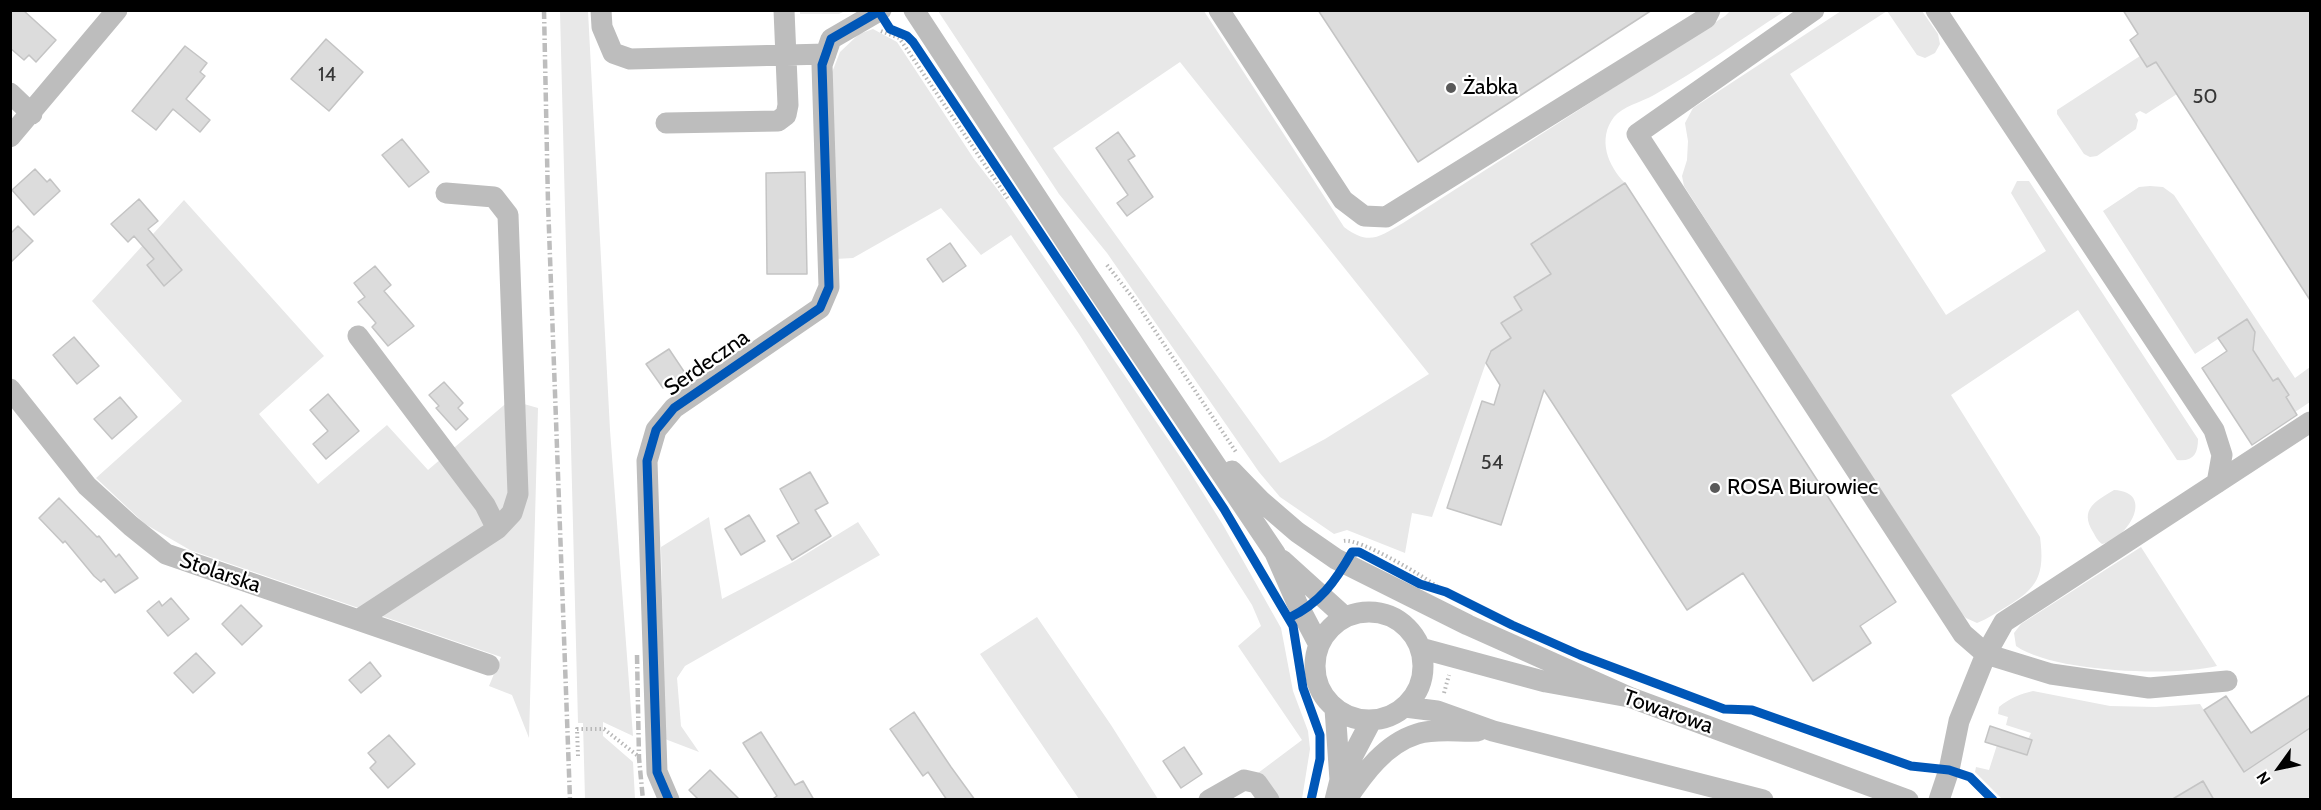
<!DOCTYPE html>
<meta charset="utf-8">
<style>
body{margin:0}
#map{position:relative;width:2321px;height:810px;overflow:hidden;background:#fff;font-family:Cabin,sans-serif}
canvas{display:block}
.frame{position:absolute;inset:0;border:12px solid #000;pointer-events:none}
.north{position:absolute;left:2249px;top:738px;width:60px;height:60px;-webkit-text-stroke:4px #fff;paint-order:stroke;rotate:237deg;font-size:16px;font-weight:700;line-height:24px;text-align:center;color:#000}
.north::after{content:'';display:block;margin:auto;width:21px;height:27px;background:#000;clip-path:polygon(50% 0,100% 100%,50% 72%,0 100%)}
</style>
<div id="map">
<canvas width="2321" height="810"></canvas>
<div class="frame"></div>
<div class="north">N</div>
</div>
<script>
const ctx = document.querySelector('canvas').getContext('2d');
ctx.lineJoin = 'round';
function fill(path, color) {
  ctx.fillStyle = color;
  ctx.fill(path, 'evenodd');
}
function trace(path, color, width, dash) {
  ctx.strokeStyle = color;
  ctx.lineWidth = width;
  ctx.lineCap = dash ? 'butt' : 'round';
  ctx.setLineDash(dash || []);
  ctx.stroke(path);
}
function write(font, color, halo, rows, align = 'center') {
  ctx.font = font + ' Cabin,sans-serif';
  ctx.lineWidth = 4.5;
  ctx.setLineDash([]);
  ctx.textBaseline = 'middle';
  ctx.strokeStyle = halo;
  ctx.fillStyle = color;
  for (const [text, x, y, turn = 0] of rows) {
    ctx.save();
    ctx.translate(x, y);
    ctx.rotate((+turn || 0) * Math.PI / 180);
    ctx.textAlign = isNaN(turn) ? turn : align;
    if (halo) ctx.strokeText(text, 0, 0);
    ctx.fillText(text, 0, 0);
    ctx.restore();
  }
}
const green = new Path2D(`
 M560,11H588L610,430L633,736L603,722V736L633,762L635,799H585L583,723H578Z
 M800,11V10L845,11L839,14H800Z
 M938,11H1204L1344,227C1369,246 1379,237 1403,223L1725,16L1730,11H1785C1741,39 1699,70 1654,95C1642,102 1623,106 1614,117C1597,139 1608,166 1625,183L1531,243L1551,274L1514,297L1522,310L1501,324L1511,338L1490,351L1432,517L1412,513L1405,553L1347,530L1334,534L1280,497L1259,472L1107,253L1059,194ZM1180,62L1429,374L1325,439L1280,463L1053,148Z
 M1841,11H1922L1938,34L1940,44L1935,53L1925,58L1917,55L1887,11L1790,74L1946,315L2046,251L2011,193L2017,181H2029L2198,439C2198,454 2193,462 2177,460L2078,310L1951,395L2040,537C2045,575 2038,588 2006,607C1996,613 1987,619 1977,623L1966,618L1954,606L1684,186L1682,176L1687,160L1688,141L1685,123L1693,108Z
 M873,29L897,42L974,159L1001,194L1185,464L1223,525L1281,628L1293,691L1308,731L1310,749L1302,799H1263L1250,779L1302,740L1238,646L1261,626L1252,605L1079,334L1011,235L981,255L941,208L853,258L835,259L829,80L840,52L859,34Z
 M2140,56L2147,67L2156,62L2177,94L2146,114L2140,111L2135,114L2138,120L2136,129L2097,156L2090,157L2084,154L2057,114V110Z
 M2150,186L2163,187L2174,195L2295,378L2310,367V402L2295,412L2286,397L2289,395L2278,378L2273,381L2253,350L2255,332L2247,320L2195,354L2103,211L2139,187Z
 M184,200L324,356L259,414L318,484L387,425L428,470L510,400L538,408L529,738L512,695L489,686L501,657L190,550L145,524L96,478L182,401L92,301Z
 M2114,490C2156,492 2128,539 2102,544C2097,540 2096,537 2093,532C2079,509 2096,501 2114,490Z
 M709,517L722,599L793,562L858,522L880,555L685,666L677,678L681,726L699,752L665,739L661,547Z
 M2141,547L2217,666C2174,677 2052,672 2016,646L2014,633L2021,624Z
 M1037,617L1111,725L1158,799H1079L980,654Z
 M2033,691L2110,706L2156,707L2200,704L2244,772L2310,728V799H2002L1975,772L1976,767L1989,770L1997,745L2032,740L2028,739L2031,733L2006,725L2008,717L1998,714L1999,707C2010,698 2020,694 2033,691Z`);
const building = new Path2D(`
 M10,10H23L56,40L36,62L29,55L24,60L10,48Z
 M1318,10H1652L1418,162Z
 M2123,10H2310V300L2156,62L2147,67L2140,56L2130,40L2138,34Z
 M326,39L363,72L329,111L291,79Z
 M185,46L207,63L200,72L205,76L186,99L210,120L200,132L173,109L156,130L132,111Z
 M1118,132L1135,156L1128,160L1153,197L1127,216L1117,203L1128,195L1096,148Z
 M402,139L429,172L409,187L382,155Z
 M35,169L47,182L50,179L60,191L34,215L12,190Z
 M805,172L807,274H767L766,173Z
 M1625,183L1896,602L1860,626L1871,643L1813,681L1743,573L1687,610L1544,390L1501,525L1447,508L1482,401L1494,405L1500,385L1486,363L1491,351L1511,338L1501,323L1522,310L1514,297L1551,274L1531,244Z
 M139,199L158,221L148,229L182,270L164,286L147,265L154,259L134,236L128,242L111,224Z
 M18,226L33,241L10,263V234Z
 M950,243L966,266L943,282L927,259Z
 M375,266L391,285L384,291L414,326L388,346L372,327L376,323L358,302L365,297L354,283Z
 M2247,319L2255,332L2253,350L2273,381L2278,378L2289,395L2286,397L2297,415L2252,445L2202,368L2227,351L2218,338Z
 M74,337L99,366L77,384L53,355Z
 M669,349L685,373L663,388L646,364Z
 M444,382L463,403L458,408L468,419L456,430L436,408L439,406L429,395Z
 M328,394L359,431L326,459L313,444L328,431L310,410Z
 M120,397L137,417L112,439L94,419Z
 M810,472L828,503L815,510L831,536L792,560L777,536L799,523L780,489Z
 M59,498L97,537L99,536L116,557L119,554L138,578L115,593L104,579L101,582L94,576L65,541L63,543L39,518Z
 M749,515L765,541L741,555L725,529Z
 M171,598L189,619L168,636L147,611L159,601L162,606Z
 M241,605L262,626L242,645L222,624Z
 M196,653L215,673L193,693L174,673Z
 M370,662L381,676L361,693L349,680Z
 M2310,695V728L2244,772L2204,710L2226,696L2251,733Z
 M914,712L951,767L975,800H947L928,772L923,776L890,729Z
 M1990,726L2032,740L2027,755L1985,742Z
 M761,732L795,785L803,781L814,800H771L777,796L743,743Z
 M389,735L415,764L388,788L370,768L376,762L368,753Z
 M1184,747L1202,774L1181,788L1163,761Z
 M710,770L740,800H699L689,790Z
 M2203,781L2214,800H2171Z`);
const path = new Path2D(`
 M881,31L899,38L902,42L1008,199
 M1107,265L1133,298L1236,452
 M1344,541C1360,538 1423,576 1438,587
 M1444,693L1449,675
 M578,756L577,729H604L638,756`);
const minor = new Path2D(`
 M601,10L602,27L613,53L630,59L826,54
 M914,10L1087,274L1275,553L1297,603L1319,645
 M1219,10L1343,200L1364,216L1386,217L1706,18L1710,10
 M1814,10L1637,134L1963,634L1986,654L1959,721L1949,770L1939,800
 M1936,10L2214,430L2222,455L2217,483
 M10,93L32,114
 M666,123L778,121L786,115L788,105L784,10
 M10,137L117,10
 M358,336L485,505L497,529
 M10,389L87,486L131,526L166,554L489,665
 M1232,471L1261,501L1297,532L1336,559L1468,625L1629,697
 M1282,560L1345,617
 M1315 666a54 54 0 1 1 108 0a54 54 0 1 1-108 0Z
 M358,620L497,529L512,513L518,494L508,215L494,197L446,193
 M1420,648L1546,682L1629,697L1908,800
 M2227,681L2149,688L2051,674L1986,654L2004,622L2310,422
 M1405,707L1437,711L1493,731L1763,800
 M1335,709L1340,780
 M669,800L657,772L647,461L656,430L674,408L820,308L829,287L822,65L831,39L881,10
 M1209,800L1244,780L1257,783L1269,800
 M1335,800L1340,780L1371,721
 M1346,800C1364,773 1385,744 1417,734C1435,728 1459,732 1478,731`);
const rail = new Path2D(`
 M544,10L548,203L570,800
 M637,655L639,758L643,800`);
const cycleway = new Path2D(`
 M878,10L890,29L907,36L913,42L1224,509L1293,626L1303,688L1320,735V759L1311,800
 M1289,618C1320,603 1335,582 1352,552H1359L1420,584L1446,592L1512,625L1580,655L1724,709L1752,710L1911,766L1949,770L1970,777L1993,800
 M669,800L657,772L647,461L656,430L674,408L820,308L829,287L822,65L831,39L881,10`);
const markers = [
 [1451,88,6,"#595959"],
 [1715,488,6,"#595959"]
];
const numberNames = [
 ["14",327,75],
 ["50",2205,97],
 ["54",1492,463]
];
const poiNames = [
 ["Żabka",1463,88],
 ["ROSA Biurowiec",1727,488]
];
const streetNames = [
 ["Serdeczna",707,363,-35],
 ["Stolarska",220,573,19],
 ["Towarowa",1668,712,19]
];
fill(green, '#e8e8e8');
fill(building, '#dcdcdc');
trace(building, '#c4c4c4', 1.5);
trace(path, '#b8b8b8', 4, [1.5, 3]);
trace(minor, '#bdbdbd', 21);
trace(rail, '#bdbdbd', 4.5, [9, 3, 1.5, 3]);
trace(cycleway, '#0057b8', 9);
for (const [x, y, r, color] of markers) {
  const dot = new Path2D();
  dot.arc(x, y, r, 0, 2 * Math.PI);
  ctx.fillStyle = color;
  ctx.fill(dot);
  trace(dot, '#fff', 2);
}
write('20px', '#373737', null, numberNames);
write('22px', '#000', '#fff', poiNames, 'left');
write('22px', '#000', '#fff', streetNames);
</script>
